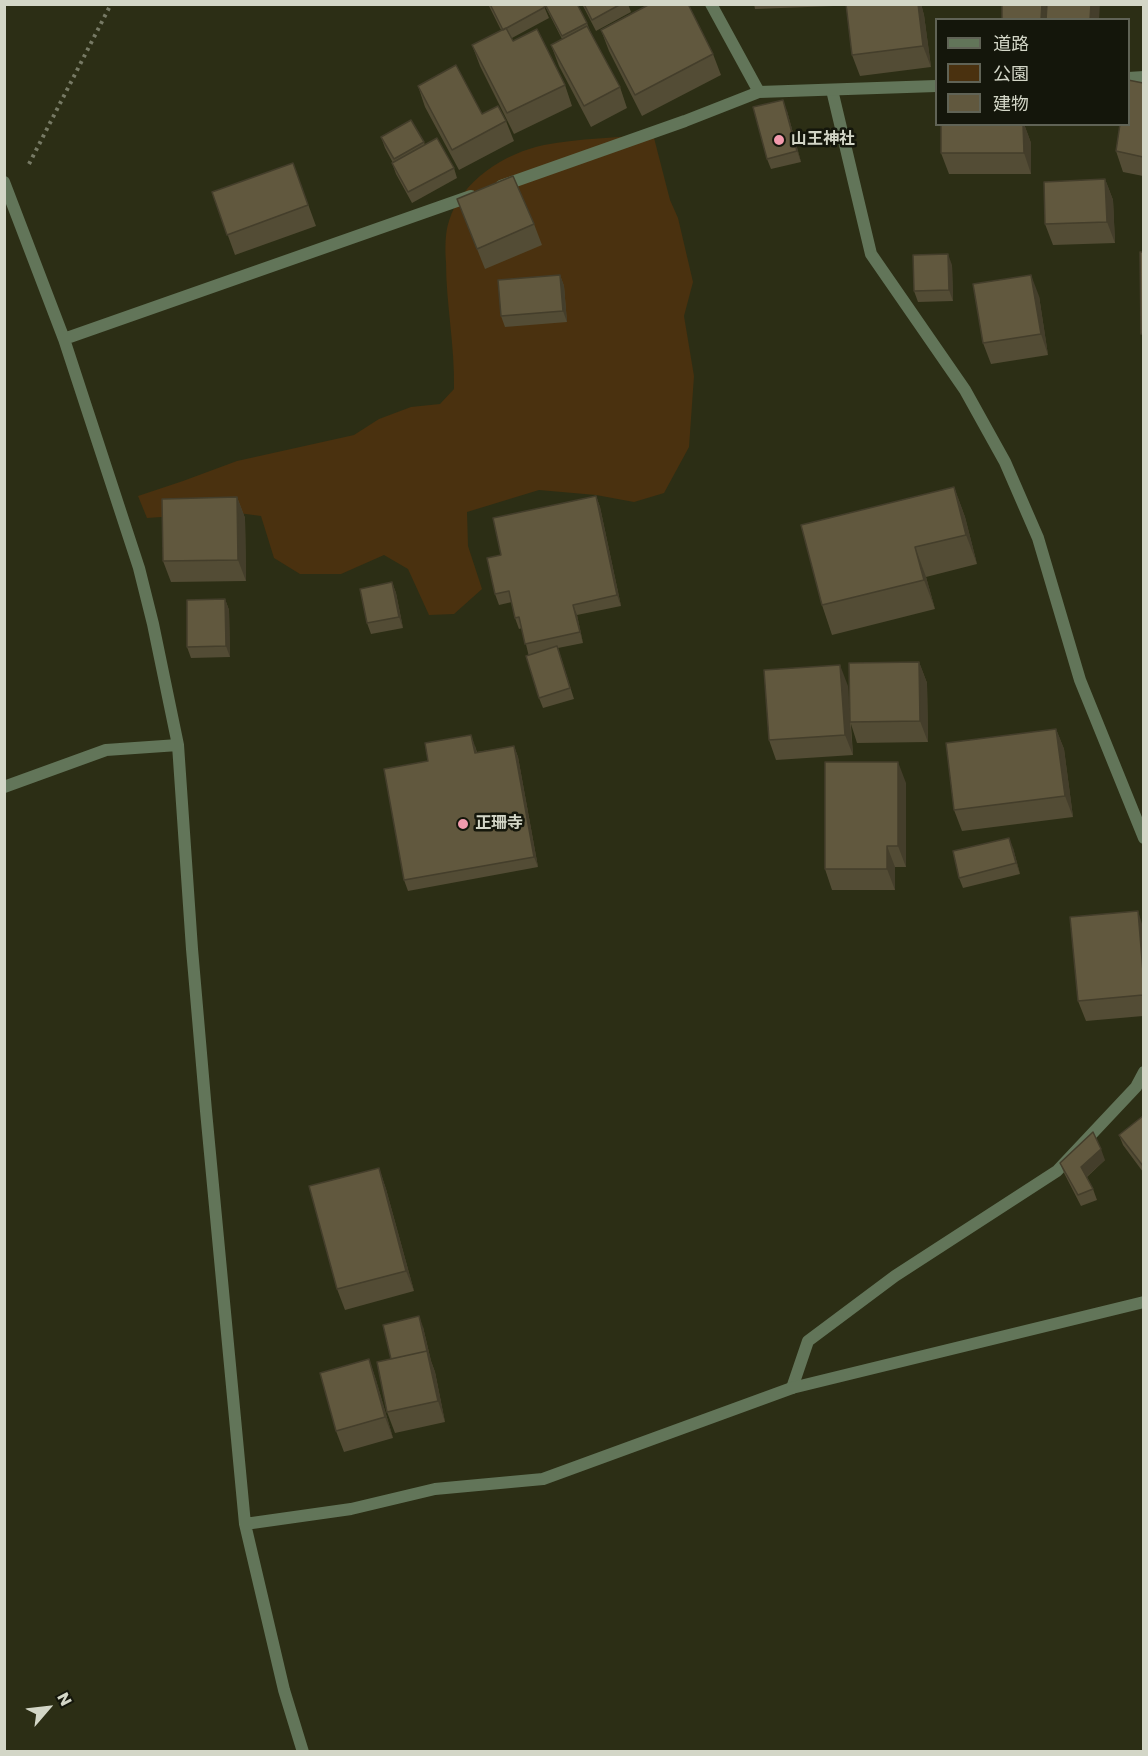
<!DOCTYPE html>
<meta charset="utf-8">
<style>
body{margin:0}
#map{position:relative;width:1148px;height:1756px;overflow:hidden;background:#2c2e15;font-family:Poppins,"Noto Sans JP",sans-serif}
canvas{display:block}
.frame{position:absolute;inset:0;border:6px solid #d3d6c7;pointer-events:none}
.legend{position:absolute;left:935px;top:18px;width:195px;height:108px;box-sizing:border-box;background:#14160b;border:2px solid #606356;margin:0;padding:8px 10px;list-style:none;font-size:18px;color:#d3d6c7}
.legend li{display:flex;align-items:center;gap:12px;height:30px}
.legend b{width:30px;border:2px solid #606356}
.north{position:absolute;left:18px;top:1678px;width:60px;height:60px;-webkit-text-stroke:4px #14160b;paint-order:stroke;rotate:62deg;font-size:16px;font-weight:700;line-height:24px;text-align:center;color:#d3d6c7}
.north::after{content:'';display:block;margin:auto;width:21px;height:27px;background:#d3d6c7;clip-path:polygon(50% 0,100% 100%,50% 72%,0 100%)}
</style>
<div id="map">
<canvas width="1148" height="1756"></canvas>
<div class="frame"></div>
<ul class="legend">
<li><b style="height:8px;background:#627559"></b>道路</li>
<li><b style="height:16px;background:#4a310f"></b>公園</li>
<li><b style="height:16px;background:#61583e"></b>建物</li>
</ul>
<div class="north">N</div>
</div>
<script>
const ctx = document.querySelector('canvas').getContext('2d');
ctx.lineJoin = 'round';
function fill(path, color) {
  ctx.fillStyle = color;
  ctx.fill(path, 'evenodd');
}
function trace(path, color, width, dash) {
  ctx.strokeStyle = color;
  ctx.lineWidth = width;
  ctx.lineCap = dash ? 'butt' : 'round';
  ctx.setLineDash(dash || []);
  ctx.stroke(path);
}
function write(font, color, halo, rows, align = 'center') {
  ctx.font = font + ' Poppins,"Noto Sans JP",sans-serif';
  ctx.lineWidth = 5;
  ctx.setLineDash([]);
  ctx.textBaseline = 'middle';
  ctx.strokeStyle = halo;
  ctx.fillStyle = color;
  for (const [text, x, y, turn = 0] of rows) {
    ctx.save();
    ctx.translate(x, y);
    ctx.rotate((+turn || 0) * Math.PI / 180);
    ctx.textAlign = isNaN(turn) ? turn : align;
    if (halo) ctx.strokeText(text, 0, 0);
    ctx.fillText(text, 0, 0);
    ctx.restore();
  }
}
const green = new Path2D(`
 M653,134L670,200L678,218L693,282L684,316L694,376L689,447L664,493L634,502L596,495L539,490L467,512L468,546L482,589L454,614L429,615L408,569L384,555L341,574H300L274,558L261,516L231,512L147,518L138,496L183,481L237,461L354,435L379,419L411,407L440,404L454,389C455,346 446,304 446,262C445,250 445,232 449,221C461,181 505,153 544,145C580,138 617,138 653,134Z`);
const path = new Path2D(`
 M29,164L111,4`);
const service = new Path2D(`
 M832,90L871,254L965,390L1005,462L1038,538L1080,680L1144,838
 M792,1388L808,1341L895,1276L1057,1171L1136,1087L1144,1072`);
const minor = new Path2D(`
 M711,4L759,92
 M1128,78L1144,77
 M4,182L64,339L139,568L153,624L178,745L192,949L206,1111L245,1524L284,1690L303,1752
 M501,186L685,121L759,92L936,86
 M64,339L471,196
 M4,787L106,750L178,745
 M245,1524L351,1509L435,1489L543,1479L792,1388L1144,1302`);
const wall = new Path2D(`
 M488,4H543L549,18L512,38L513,41L565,85L572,106L514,134L480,66L472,45L501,30Z
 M544,4H577L587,23L591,33L620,87L627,108L591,127L559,66L551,45L562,39Z
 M582,4H628L631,12L596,31Z
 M754,4H833L834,6L755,9Z
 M846,4H921L924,15L931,67L860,76L852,55Z
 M601,30L713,54L721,75L642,116L609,51Z
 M1143,83V176L1123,172L1116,151Z
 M418,86L482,114L506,121L514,141L459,170L425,107Z
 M787,111L801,162L771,169L767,159Z
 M941,124H1024L1031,143V174H949L941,153Z
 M381,137L424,142L425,145L454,168L457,178L412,203L396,174L392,163H393L385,148Z
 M293,163L316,226L235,255L212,192Z
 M1105,179L1113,200L1115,243L1053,245L1045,224Z
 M457,199L534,224L542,245L485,269Z
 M952,265L953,301L918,302L914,291Z
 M560,275L564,286L567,322L505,327L501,316Z
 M1039,296L1048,355L991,364L983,343Z
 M954,487L965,517L977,564L926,577L935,609L832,635L822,605Z
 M596,496L600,507L621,606L577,615L583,643L558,648L574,699L543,708L539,698L522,628L519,629L515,618L512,602L499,605L495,594L501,555Z
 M237,497L245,518L246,581L171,582L163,561Z
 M392,582L396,593L403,628L371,634L367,623Z
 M225,599L229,610L230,657L191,658L187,647Z
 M919,662L927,683L928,742L857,743L851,724L853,755L776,760L769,740L848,686L849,710Z
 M1056,729L1064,749L1073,817L962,831L954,810Z
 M475,746L477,752L514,746L518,757L538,867L408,891L404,880L428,761Z
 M906,783V867H895V890H832L825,869Z
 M1013,848L1020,874L963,888L959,878Z
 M1143,927V1016L1086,1021L1078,1001Z
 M1143,1116V1172L1123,1145L1119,1135Z
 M1105,1160L1087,1177L1093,1189L1097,1200L1081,1206L1064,1173L1060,1163Z
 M379,1168L386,1189L414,1291L345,1310L337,1289Z
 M423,1327L431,1361L435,1372L445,1422L395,1433L387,1412L391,1359Z
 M369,1359L376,1380L393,1438L344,1452L336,1431Z`);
const shadedWall = new Path2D(`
 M918,4H921L924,15L931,67L923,46Z
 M1042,4H1046V20H1041Z
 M1091,4H1100L1099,20H1090Z
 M783,100L787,111L801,162L797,151Z
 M1023,124H1024L1031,143V174L1024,153Z
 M1105,179L1113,200L1115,243L1107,222Z
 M948,254L952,265L953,301L949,290Z
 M560,275L564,286L567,322L563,311Z
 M1031,275L1039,296L1048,355L1041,334Z
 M954,487L965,517L977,564L966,535Z
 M596,496L600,507L621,606L617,595Z
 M237,497L245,518L246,581L238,560Z
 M915,547L926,577L935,609L924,580Z
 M392,582L396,593L403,628L399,617Z
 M225,599L229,610L230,657L226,646Z
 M573,605L577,615L583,643L580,632Z
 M919,662L927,683L928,742L920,721Z
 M840,665L848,686L850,722L853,755L845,735Z
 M1056,729L1064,749L1073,817L1065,796Z
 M471,735L475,746L479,764L475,753Z
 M514,746L518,757L538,867L534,857Z
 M898,762L906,783V867L898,846Z
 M1009,838L1013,848L1020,874L1016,863Z
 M887,846L895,867V890L887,869Z
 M1138,911L1143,927V972Z
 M1101,1149L1105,1160L1085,1178L1081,1167Z
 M379,1168L386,1189L414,1291L406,1271Z
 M419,1316L423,1327L431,1361L435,1372L445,1422L438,1401Z
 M369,1359L376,1380L393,1438L385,1417Z`);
const building = new Path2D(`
 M490,4H543L545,7L503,30Z
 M545,4H577L587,23L562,36Z
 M584,4H621L592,20Z
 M650,4H688L713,54L635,95L601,30Z
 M846,4H918L923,46L852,55Z
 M1002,4H1042L1041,20H1002Z
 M1047,4H1091L1090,20H1046Z
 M587,26L620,87L584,106L551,45Z
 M506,28L513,41L537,29L565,85L507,113L472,45Z
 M456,65L482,114L498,106L506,121L452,150L418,86Z
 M1128,80L1143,83V157L1116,151L1120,124H1128Z
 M783,100L797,151L767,159L753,107Z
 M411,120L424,142L394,159L381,137Z
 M941,124H1023L1024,153H941Z
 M437,138L454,168L408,192L392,163Z
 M293,163L308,205L227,235L212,192Z
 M513,176L534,224L477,249L457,199Z
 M1105,179L1107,222L1045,224L1044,182Z
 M1140,252H1143V334H1141Z
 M948,254L949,290L914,291L913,255Z
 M560,275L563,311L501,316L498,280Z
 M1031,275L1041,334L983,343L973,284Z
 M954,487L966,535L915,547L924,580L822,605L801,525Z
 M596,496L617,595L573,605L580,632L525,644L519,617L515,618L509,591L495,594L487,558L501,555L493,518Z
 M237,497L238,560L163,561L162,499Z
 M392,582L399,617L367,623L360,589Z
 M225,599L226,646L187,647V600Z
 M557,646L570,688L539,698L526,656Z
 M919,662L920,721L850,722L849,663Z
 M840,665L845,735L769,740L764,670Z
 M1056,729L1065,796L954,810L946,743Z
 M471,735L475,753L514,746L534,857L404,880L384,769L428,761L425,743Z
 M825,762H898V846H887V869H825Z
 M1009,838L1016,863L959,878L953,851Z
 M1138,911L1143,972V995L1078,1001L1070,917Z
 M1143,1116V1166L1119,1135Z
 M1093,1132L1101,1149L1081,1167L1093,1189L1078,1195L1060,1163Z
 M379,1168L406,1271L337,1289L309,1186Z
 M419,1316L427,1351L391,1359L383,1325Z
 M427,1351L438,1401L387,1412L377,1362Z
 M369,1359L385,1417L336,1431L320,1373Z`);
const markers = [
 [779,140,6,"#f29aad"],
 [463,824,6,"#f29aad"]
];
const poiNames = [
 ["山王神社",791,140],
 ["正珊寺",475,824]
];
fill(green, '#4a310f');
trace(path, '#777a65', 4, [3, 4.5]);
trace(service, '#627559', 12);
trace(minor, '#627559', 12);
fill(wall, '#534c35');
fill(shadedWall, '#443e2b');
fill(building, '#61583e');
trace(building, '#443e2b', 1.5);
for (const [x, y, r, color] of markers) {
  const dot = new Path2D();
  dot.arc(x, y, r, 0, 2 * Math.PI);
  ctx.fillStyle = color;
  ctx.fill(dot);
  trace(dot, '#14160b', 2);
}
write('bold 16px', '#d3d6c7', '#14160b', poiNames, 'left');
</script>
